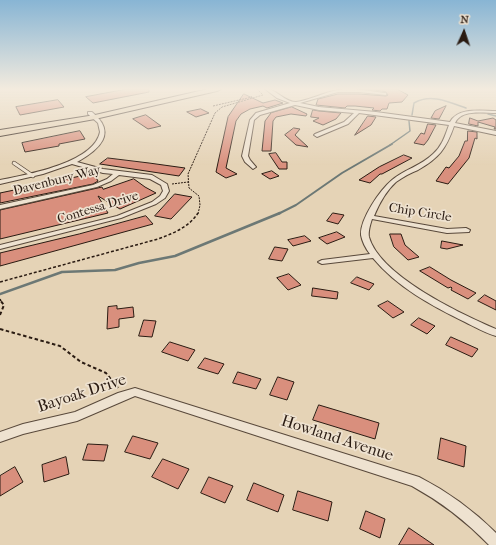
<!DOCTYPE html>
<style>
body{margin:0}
#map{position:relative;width:496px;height:545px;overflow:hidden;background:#e5d3b6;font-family:"IM FELL French Canon",serif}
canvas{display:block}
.north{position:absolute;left:444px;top:12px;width:40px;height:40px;-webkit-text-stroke:3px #eee2d0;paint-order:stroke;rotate:3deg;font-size:11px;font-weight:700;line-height:16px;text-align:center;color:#2a1b12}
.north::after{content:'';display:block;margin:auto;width:14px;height:18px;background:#2a1b12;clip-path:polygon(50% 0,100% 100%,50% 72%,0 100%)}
</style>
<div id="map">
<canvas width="496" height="545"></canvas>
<div class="north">N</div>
</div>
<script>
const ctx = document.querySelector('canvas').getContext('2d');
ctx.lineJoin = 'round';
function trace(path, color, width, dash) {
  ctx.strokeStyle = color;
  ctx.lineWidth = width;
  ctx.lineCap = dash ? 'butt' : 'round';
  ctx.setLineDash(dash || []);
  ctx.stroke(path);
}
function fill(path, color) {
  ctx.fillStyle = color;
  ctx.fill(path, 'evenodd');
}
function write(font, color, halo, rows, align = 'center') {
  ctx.font = font + ' "IM FELL French Canon",serif';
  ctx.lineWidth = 3.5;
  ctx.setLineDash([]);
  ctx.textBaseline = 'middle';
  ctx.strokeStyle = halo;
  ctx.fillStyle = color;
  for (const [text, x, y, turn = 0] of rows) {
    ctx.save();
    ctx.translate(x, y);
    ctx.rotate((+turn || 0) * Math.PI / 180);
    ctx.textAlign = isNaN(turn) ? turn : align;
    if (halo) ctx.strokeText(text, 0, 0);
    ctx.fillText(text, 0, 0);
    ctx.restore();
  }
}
const streamFar2 = new Path2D(`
 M488,114L496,116
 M412,115L414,103C431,93 449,102 466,108
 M390,145L410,131L409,121`);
const streamFar1 = new Path2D(`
 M278,214L296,205L342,173L392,144`);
const stream = new Path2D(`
 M0,294L62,272L115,270L139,263L175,256L280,213`);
const building = new Path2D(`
 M127,89H149V92L93,103L86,97Z
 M367,89H397L408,95L402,102L389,103L387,109H382L380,111L372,110L374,108L355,106H347L345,108L316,105L318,99L338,94H359L386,96L388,95L386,92Z
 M244,94L263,103L275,100L283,103L267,108L263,106L250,109L241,114L236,121L226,168L237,174L226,178L216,172L219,158L228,117Z
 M58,100L64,107L20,115L16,107Z
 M446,106L439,119L431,118L435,111Z
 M292,107L307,114L306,116L291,114L276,117L273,121L271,151H262L265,121L271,113Z
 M201,109L209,113L196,117L187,112Z
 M313,110L319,111L341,113L336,119L323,125L313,121L319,118L311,117Z
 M146,115L161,126L148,129L133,119Z
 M368,116L376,117L371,125L355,135Z
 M470,118L478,121L493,118L496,120V129H494L495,127L478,122V126L469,124Z
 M428,124L436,125L428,140L424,145L414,143L421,133L424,134Z
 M294,128L300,129L295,135L308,147L296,145L285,135Z
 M80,131L85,139L59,144V146L25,152L22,143Z
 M468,131L477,132V139L475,138L469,158L448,184L436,181L446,167L449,168L459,156L465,141H467Z
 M276,153L282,162H287V169H279L269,154Z
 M404,155L412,158L382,174H380L370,183L359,180L379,167Z
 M108,158L149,163L185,168L179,176L100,164Z
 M92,171L98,181L93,184L0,203V193L90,174Z
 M272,171L279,176L270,179L262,174Z
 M134,179L145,187L156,193L120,209L98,196L108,213L0,239V210L102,187L103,189Z
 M175,194L192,197L171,219L155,216Z
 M333,213L344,215L338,224L327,221Z
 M146,216L153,224L0,266V253L79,234Z
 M337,232L345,237L327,244L319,238Z
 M390,234H401L405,245L419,257L408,260L394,247Z
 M305,236L311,241L293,246L288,240Z
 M442,241L463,245L447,249L441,248Z
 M275,247L288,249L282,261L269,259Z
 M430,267L451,280L476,293L468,299L451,290L452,288L451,287L448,288L420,271Z
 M289,274L301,285L288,290L277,278Z
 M357,277L374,284L369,290L351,283Z
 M313,288L338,292L337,299L312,296Z
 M485,295L496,301V310L478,301Z
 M388,301L404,312L393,318L378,306Z
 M117,306V309L133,307L134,317L119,319V327L107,329L108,307Z
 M419,318L435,326L427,334L411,325Z
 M144,320L156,321L152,337L139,336Z
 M451,337L478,349L472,357L446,345Z
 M170,342L195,350L188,361L162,352Z
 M205,358L224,364L218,374L198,368Z
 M238,372L261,379L256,389L233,383Z
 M278,377L294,382L287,400L270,395Z
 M319,405L379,423L375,439L313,420Z
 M133,436L158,443L150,459L125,452Z
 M441,438L466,446L464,467L438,459Z
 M88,444L108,445L104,461L83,460Z
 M66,457L69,474L44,482L42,465Z
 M163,459L189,469L178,489L152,477Z
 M15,467L23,482L0,496V476Z
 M209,477L233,486L225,503L201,493Z
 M254,483L284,495L278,512L247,500Z
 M298,491L332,502L328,521L293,510Z
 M366,511L385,519L380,538L360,529Z
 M409,528L434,545H399Z`);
const pathFar2 = new Path2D(`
 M213,106L252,97L251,96
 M172,184L188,182
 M198,214L200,205L199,196L189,188L188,174L215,113L222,107L263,95L257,89`);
const pathFar1 = new Path2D(`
 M0,282L158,239C174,233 189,227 198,213
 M0,299L1,301`);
const path = new Path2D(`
 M0,315L4,305L0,300
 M0,329L60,346L81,362L106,373L118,388`);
const service = new Path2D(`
 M14,163L33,176`);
const minor = new Path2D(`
 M265,89C276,88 284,102 296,102C307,101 325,92 338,90C353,87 369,91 384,93H386V95L359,92H338L300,103L319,107L376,112L450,122C458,107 481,111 496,111V113C483,113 461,109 455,123L496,131V135L454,126C446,149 439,158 418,170C410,173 403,177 396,182C386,191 379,204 374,216L447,229L466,228L470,230L469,232L447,233L372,219C370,225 368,232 369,237C380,276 461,314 496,329V336C485,333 475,327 465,322C432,306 397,287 373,258L322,264L318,262L322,260L370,254C366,249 362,241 361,235C360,219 380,190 392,180C405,169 421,166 433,154C442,146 445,136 449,125L359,113L348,124L317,137L314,135L315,134L344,122L354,113L319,110L295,105L260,115L254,120L248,156L250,160L256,167L253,169L245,162L242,156L250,120L256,113L290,103L277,98Z
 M88,112H92C118,133 99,150 77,162L103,169L152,175L167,184L169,191L165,198L156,204L121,218L0,249V245L117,216L152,202L160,196L163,191L161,185L150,179L119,175L111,181L97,187L0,209V205L93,185L107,179L113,174L103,173L72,164L43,174L0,184V180C26,175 94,163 100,132L98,123L88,114Z
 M135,388L419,477C448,492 473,510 496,533V545H489C466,521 441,502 412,486L135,396L77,421L23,434L0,442V432L23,424L75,412L118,393Z`);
const primary = new Path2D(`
 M208,89H221L217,91L95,119L0,136V130L95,115Z`);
const streetNames = [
 ["Davenbury Way",57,181,-14],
 ["Contessa Drive",98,208,-17],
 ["Chip Circle",420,213,9]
];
const nearStreetnames = [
 ["Bayoak Drive",82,394,-18],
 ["Howland Avenue",337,439,18]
];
trace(streamFar2, '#6c7875', 1.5);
trace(streamFar1, '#6c7875', 2);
trace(stream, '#6c7875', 2.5);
fill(building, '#d98f7d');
trace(building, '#2a1b12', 1);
trace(service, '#59493b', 4.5);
trace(minor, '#59493b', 2);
trace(primary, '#2a1b12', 2);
trace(pathFar2, '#2a1b12', 1, [2, 1]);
trace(pathFar1, '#2a1b12', 1.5, [3, 2]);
trace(path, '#2a1b12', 2, [3.5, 2.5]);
trace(service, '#eee2d0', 3);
fill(minor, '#eee2d0');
fill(primary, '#e5d3b6');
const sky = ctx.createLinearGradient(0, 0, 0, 165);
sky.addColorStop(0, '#88b5d4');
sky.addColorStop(0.54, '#f3ebde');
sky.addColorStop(1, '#f3ebde00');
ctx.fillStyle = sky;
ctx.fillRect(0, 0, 496, 165);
write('13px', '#2a1b12', '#eee2d0', streetNames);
write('16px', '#2a1b12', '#eee2d0', nearStreetnames);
</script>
